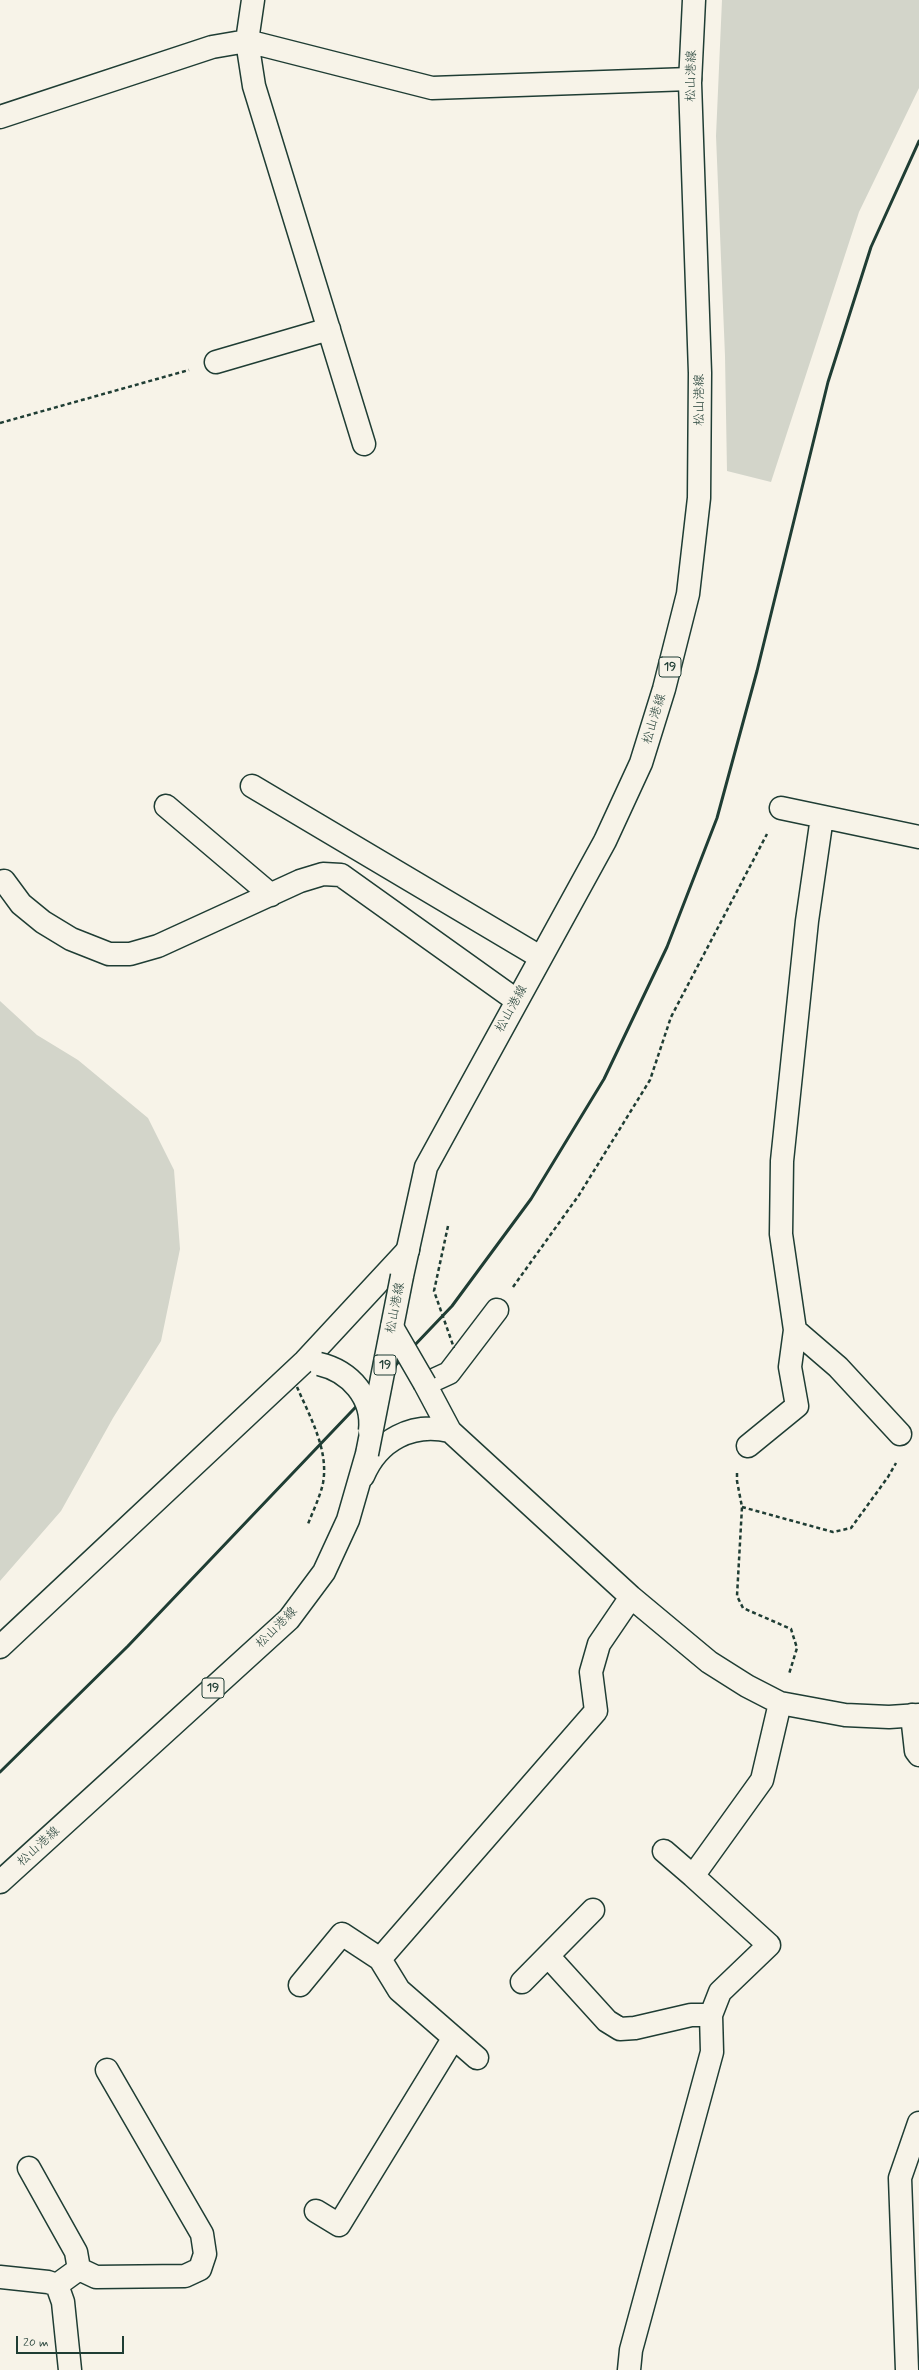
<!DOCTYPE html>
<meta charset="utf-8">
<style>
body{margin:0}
#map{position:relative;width:919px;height:2370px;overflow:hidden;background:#f7f3e8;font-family:Mynerve,sans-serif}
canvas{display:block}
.scale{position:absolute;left:16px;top:2336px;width:108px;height:18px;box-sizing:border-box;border:2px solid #1f3d34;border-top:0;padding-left:5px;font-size:12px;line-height:14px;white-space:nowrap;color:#1f3d34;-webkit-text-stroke:3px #f7f3e8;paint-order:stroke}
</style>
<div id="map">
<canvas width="919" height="2370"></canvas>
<div class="scale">20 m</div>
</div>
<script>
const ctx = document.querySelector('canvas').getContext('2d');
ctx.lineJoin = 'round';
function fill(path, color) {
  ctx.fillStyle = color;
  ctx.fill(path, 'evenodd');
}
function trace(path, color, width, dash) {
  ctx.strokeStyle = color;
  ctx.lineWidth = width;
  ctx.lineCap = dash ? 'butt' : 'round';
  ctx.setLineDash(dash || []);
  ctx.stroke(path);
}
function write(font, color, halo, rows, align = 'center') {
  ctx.font = font + ' Mynerve,"Klee One",sans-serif';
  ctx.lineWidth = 3;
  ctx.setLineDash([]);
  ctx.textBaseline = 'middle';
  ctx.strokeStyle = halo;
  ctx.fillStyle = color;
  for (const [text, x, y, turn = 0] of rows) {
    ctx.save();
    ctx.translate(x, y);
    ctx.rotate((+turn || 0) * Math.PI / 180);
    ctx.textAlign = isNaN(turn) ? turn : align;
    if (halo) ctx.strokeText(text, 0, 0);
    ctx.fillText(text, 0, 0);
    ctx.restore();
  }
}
const green = new Path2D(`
 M722,0H919V88L859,212L771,482L727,471L725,356L716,136Z
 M0,1001L37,1035L78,1060L148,1118L174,1170L180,1249L161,1341L113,1418L61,1511L0,1581Z`);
const path = new Path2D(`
 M0,423L189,370
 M513,1287L579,1195L650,1080L671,1017L767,834
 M737,1473V1481L742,1507L737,1596L743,1608L791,1629L797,1648L789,1674
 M742,1507L833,1532L851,1528L888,1477L896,1463`);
const street = new Path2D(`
 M253,0L247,41L254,86L364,444
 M0,117L212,47L247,41L432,88L690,79
 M216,362L329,329
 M252,786L540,957
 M166,806L271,895
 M781,808L919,837
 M4,881L21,904L43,922L71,939L109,954H130L158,946L300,881L323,874L341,875L516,1000
 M497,1310L449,1373L425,1384L450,1431L631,1597L709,1662L747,1686L780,1703L845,1715L889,1717L919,1715
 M795,1330L838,1367L900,1434
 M748,1446L797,1406L790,1367L795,1330L781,1234L782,1161L807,921L822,817
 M363,1476C378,1440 412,1422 450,1431
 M0,1647L305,1361L408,1250
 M912,1715L916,1751L919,1755
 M664,1851L693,1876
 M548,1956L607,2021L620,2029L635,2028L691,2015H711
 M522,1982L593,1910
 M300,1985L342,1934L380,1959
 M477,2058L399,1990L380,1959L596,1711L591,1672L599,1644L631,1597
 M29,2168L76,2252L79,2269
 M316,2211L339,2225L453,2039
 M0,2277L48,2282L57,2285L63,2302L70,2370
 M57,2285L79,2269L96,2277L185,2276L200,2269L205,2254L202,2234L107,2070
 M629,2370L631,2350L712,2052L711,2015L720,1992L769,1945L693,1876L762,1780L780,1703
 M907,2370L900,2178L919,2123`);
const primary = new Path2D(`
 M402,1276L426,1167L605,841L641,763L664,689L688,594L699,498L700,373L690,83L694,0
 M0,1882L289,1619L324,1572L348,1520L367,1454`);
const rail = new Path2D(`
 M0,1772L128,1646L452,1306L531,1199L604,1079L667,947L717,818L757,671L828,382L871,247L919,141`);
const pathBridge = new Path2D(`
 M448,1226L434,1291L454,1348
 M297,1387C310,1417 329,1450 323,1483C320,1497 313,1511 308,1524`);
const streetBridge = new Path2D(`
 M392,1327L425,1384
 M319,1364C350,1371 374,1398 370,1431`);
const primaryBridge = new Path2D(`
 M367,1454L402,1276`);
const shields = [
 [670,667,22],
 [385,1365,22],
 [213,1688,22]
];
const shieldNames = [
 ["19",670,667],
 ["19",385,1365],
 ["19",213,1688]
];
const streetNames = [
 ["松山港線",692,76,-89],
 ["松山港線",700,400,-90],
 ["松山港線",655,719,-73],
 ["松山港線",512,1009,-61],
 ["松山港線",396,1308,-79],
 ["松山港線",277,1628,-45],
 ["松山港線",39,1847,-42]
];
fill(green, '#d3d5ca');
trace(street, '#1f3d34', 25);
trace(primary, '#1f3d34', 25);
trace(path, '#1f3d34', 2.5, [4, 3]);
trace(street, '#f7f3e8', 22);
trace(primary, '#f7f3e8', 22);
trace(rail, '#1f3d34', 3);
trace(streetBridge, '#1f3d34', 25, []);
trace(primaryBridge, '#1f3d34', 25, []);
trace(pathBridge, '#1f3d34', 2.5, [4, 3]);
trace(streetBridge, '#f7f3e8', 22);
trace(primaryBridge, '#f7f3e8', 22);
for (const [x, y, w] of shields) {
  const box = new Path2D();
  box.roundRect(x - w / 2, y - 10, w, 20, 3);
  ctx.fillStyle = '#f7f3e8';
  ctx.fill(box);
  trace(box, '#1f3d34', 1);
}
write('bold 12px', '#1f3d34', null, shieldNames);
write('13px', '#1f3d34', '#f7f3e8', streetNames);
</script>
